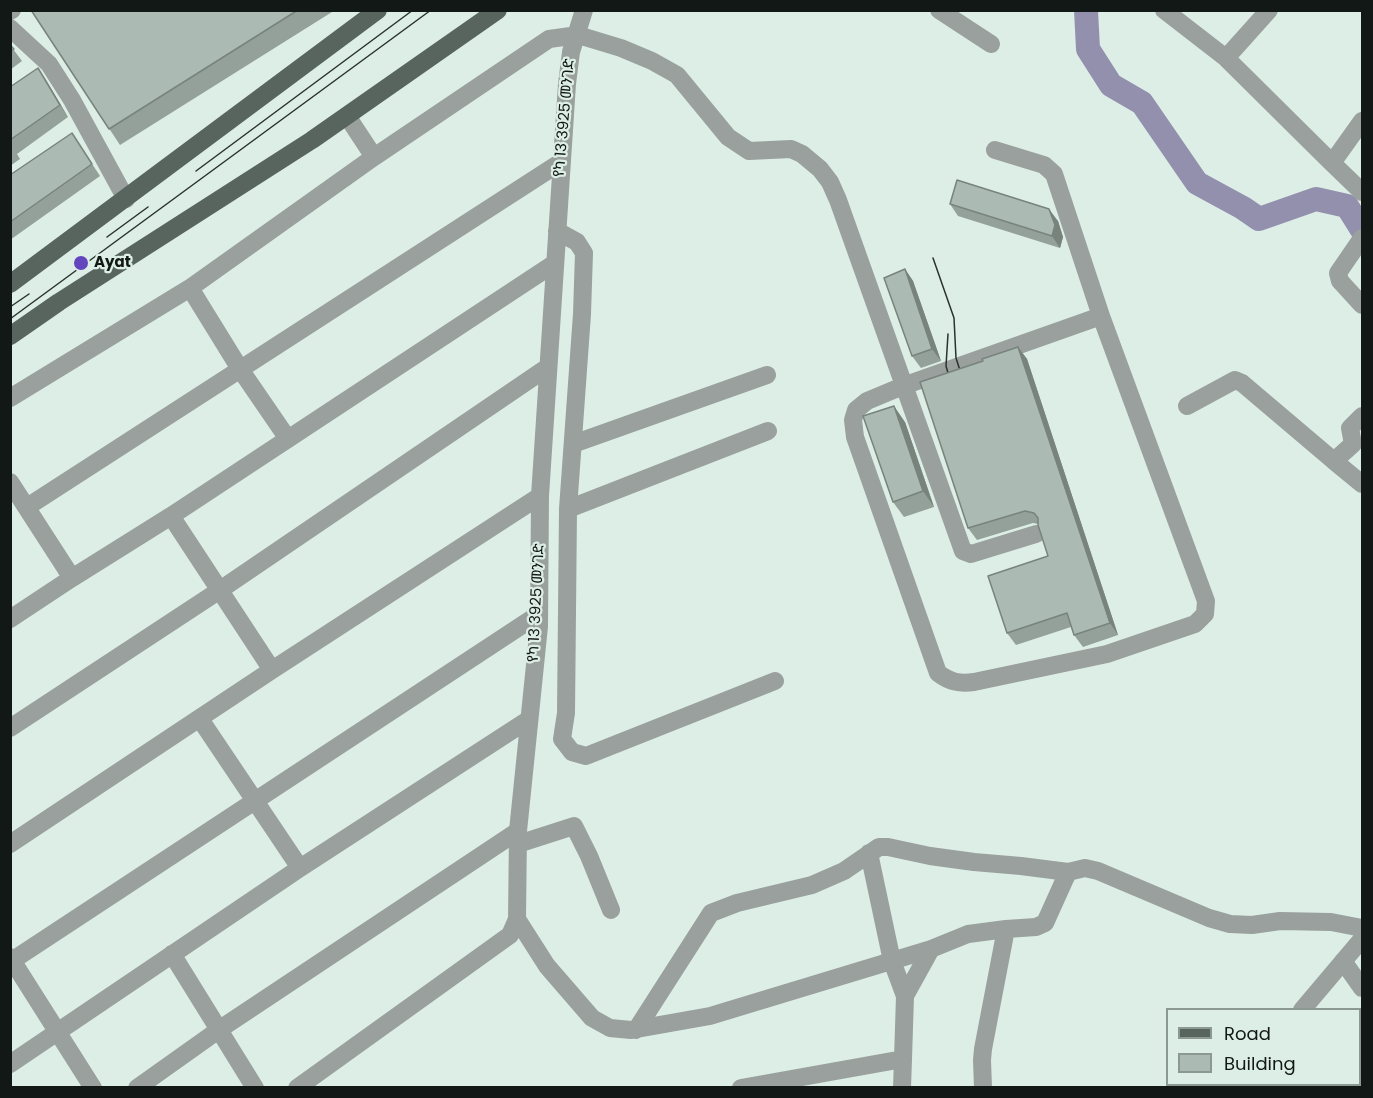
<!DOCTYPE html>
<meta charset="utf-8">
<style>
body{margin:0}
#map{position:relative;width:1373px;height:1098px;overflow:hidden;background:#ddeee6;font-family:Poppins,sans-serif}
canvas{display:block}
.frame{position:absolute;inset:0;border:12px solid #121815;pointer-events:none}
.legend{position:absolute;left:1166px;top:1008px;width:195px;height:78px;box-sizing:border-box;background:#ddeee6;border:2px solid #8c9892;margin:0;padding:8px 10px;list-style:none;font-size:18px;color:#121815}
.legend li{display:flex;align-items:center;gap:12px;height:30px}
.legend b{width:30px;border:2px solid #8c9892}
</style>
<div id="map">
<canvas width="1373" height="1098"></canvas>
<div class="frame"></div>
<ul class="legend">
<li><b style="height:8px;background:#58645e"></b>Road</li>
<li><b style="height:16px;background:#abbbb3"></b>Building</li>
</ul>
</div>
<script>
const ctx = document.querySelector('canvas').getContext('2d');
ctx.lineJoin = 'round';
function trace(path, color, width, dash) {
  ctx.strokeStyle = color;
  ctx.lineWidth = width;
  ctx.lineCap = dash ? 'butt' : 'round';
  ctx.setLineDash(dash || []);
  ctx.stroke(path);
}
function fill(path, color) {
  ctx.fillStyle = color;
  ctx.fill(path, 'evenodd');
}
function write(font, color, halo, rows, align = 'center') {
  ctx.font = font + ' Poppins,"Noto Sans Ethiopic",sans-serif';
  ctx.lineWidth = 4.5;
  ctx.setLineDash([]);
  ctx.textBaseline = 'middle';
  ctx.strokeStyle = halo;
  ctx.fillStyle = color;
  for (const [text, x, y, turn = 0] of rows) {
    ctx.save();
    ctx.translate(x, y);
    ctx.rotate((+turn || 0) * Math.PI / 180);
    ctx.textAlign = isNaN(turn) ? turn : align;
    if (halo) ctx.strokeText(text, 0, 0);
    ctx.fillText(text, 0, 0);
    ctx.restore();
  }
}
const river = new Path2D(`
 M1086,10L1088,49L1111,85L1142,103L1197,183L1243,208L1259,219L1316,199L1347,206L1362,230`);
const minor = new Path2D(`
 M939,10L991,44
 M1164,10L1226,58L1332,163
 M10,11L12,10
 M10,28L49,64L72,100L126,199
 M1226,58L1269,10
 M347,116L374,157
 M1362,121L1332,163L1362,192
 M995,150L1044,165L1054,174L1101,316L1206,601L1205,614L1195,624L1107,654L974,682C959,684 950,682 938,673L855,437L853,420L856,410L867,401L903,386L1101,316
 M557,231L577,242L584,253L582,314L568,509L566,713L562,739L572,752L586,756L775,681
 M1362,238L1338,273L1340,281L1362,305
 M190,288L240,369L288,439
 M10,398L190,288L374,157L549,39L578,35L621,48L652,61L677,75L728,137L749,151L791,149L802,154L820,169L830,182L838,200L963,551L971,554L1036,534
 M1187,406L1235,380L1242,383L1334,461
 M1362,416L1350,428L1353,444L1334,461L1362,484
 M573,444L767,375
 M10,482L72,578L10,619
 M27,507L561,162
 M568,509L768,431
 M171,516L272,670
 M72,578L171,516L555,263
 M200,719L300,868
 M10,728L220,590L548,367
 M10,844L272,670L540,496
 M518,844L574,826L589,856L611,910
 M869,853L892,961L905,996
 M517,919L547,966L592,1018L610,1028L631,1030L710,1016L931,949L905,996L903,1059L741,1088
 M1006,929L1036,927L1045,923L1068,872L1085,868L1098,871L1209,918L1230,924L1252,925L1280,921L1331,922L1362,928
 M931,949L968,934L1006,929L983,1049L982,1060L983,1088
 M172,954L255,1088
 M10,957L93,1088
 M1343,961L1362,988
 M10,962L539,614
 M1302,1010L1362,939
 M636,1030L711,913L737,903L812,885L844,871L879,847H888L930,856L974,862L1021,866L1068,872
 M10,1064L300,868L528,720
 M137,1088L220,1029L518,831
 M297,1088L510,935L517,919L518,831L539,626L540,496L567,84L571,52L584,10
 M902,1088L903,1059
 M1236,1088L1238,1084`);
const major = new Path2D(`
 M10,284L378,10
 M10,336L59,302L312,140L498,10`);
const tram = new Path2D(`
 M196,171L413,10
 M107,237L148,207
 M933,258L954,318L956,358L964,383
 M10,307L29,294
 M10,319L431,10
 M948,334L946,366L952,387`);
const wall = new Path2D(`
 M31,10H331L332,12L120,145Z
 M10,45L22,61L10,70Z
 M38,68L68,117L17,154L20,159L10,166V87Z
 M72,133L100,176L10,240V175Z
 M950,204L1058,221L1063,237L1060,248L958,216Z
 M905,269L913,281L941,361L921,368L912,356Z
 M1018,347L1027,359L1118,635L1083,647L1074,635L1071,627L1016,645L1007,633L1048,556L1038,524L1033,523L977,540L968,528L983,361Z
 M905,422L934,507L904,517L893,502Z`);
const shadedWall = new Path2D(`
 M38,68L46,80L68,117L60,105Z
 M1049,209L1058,221L1063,237L1060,248L1052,236Z
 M905,269L913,281L941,361L932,349Z
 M1018,347L1027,359L1118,635L1110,623Z
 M894,406L905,422L934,507L923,491Z`);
const building = new Path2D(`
 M31,10H298L109,129Z
 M10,45L14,49L10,52Z
 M38,68L60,105L10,140V87Z
 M72,133L92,164L10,222V175Z
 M957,180L1049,209L1055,225L1052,236L950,204Z
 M905,269L932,349L912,356L884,278Z
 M1018,347L1110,623L1074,635L1067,613L1007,633L988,576L1048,556L1038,525V518L1034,513L1025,511L968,528L920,382L983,361L982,359Z
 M894,406L923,491L893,502L863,416Z`);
const markers = [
 [81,263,8,"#6345be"]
];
const streetNames = [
 ["የካ 13 3925 መንገድ",565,118,-85],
 ["የካ 13 3925 መንገድ",537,603,-87]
];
const poiNames = [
 ["Ayat",94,263]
];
trace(river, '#9390ae', 24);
trace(minor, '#99a09d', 18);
trace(major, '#58645e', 18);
trace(tram, '#2a322e', 1.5);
fill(wall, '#93a19a');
fill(shadedWall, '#78837d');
fill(building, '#abbbb3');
trace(building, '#78837d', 1.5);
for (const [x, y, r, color] of markers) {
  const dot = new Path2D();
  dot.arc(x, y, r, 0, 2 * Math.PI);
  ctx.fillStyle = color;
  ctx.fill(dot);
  trace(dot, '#ddeee6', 2);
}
write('15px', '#121815', '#ddeee6', streetNames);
write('bold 15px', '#121815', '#ddeee6', poiNames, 'left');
</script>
